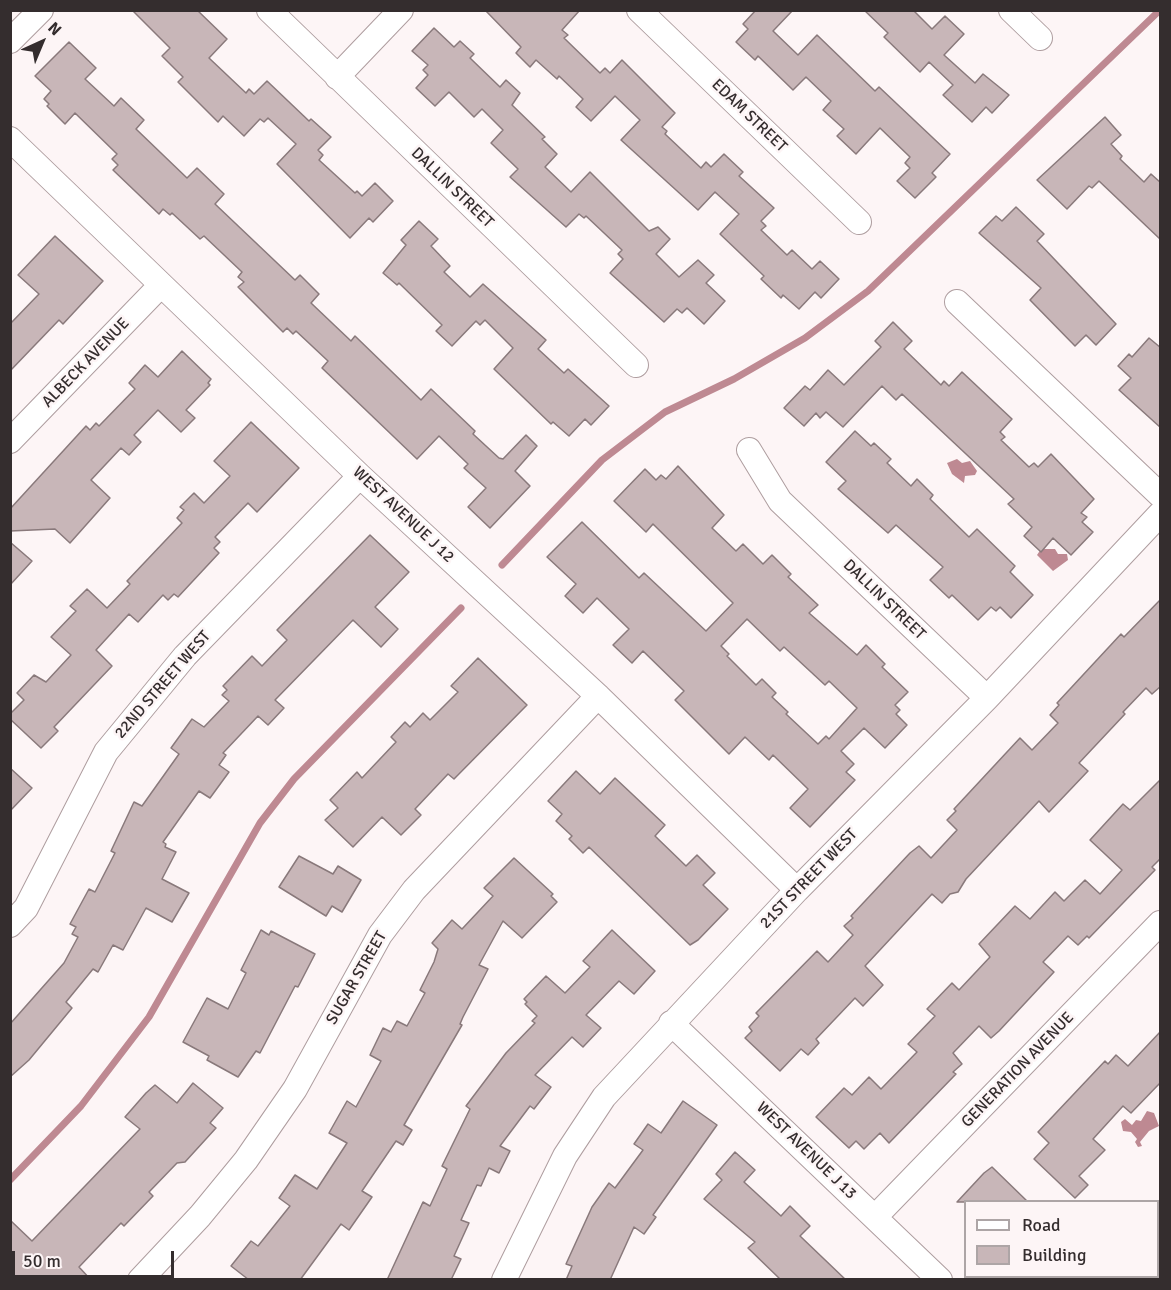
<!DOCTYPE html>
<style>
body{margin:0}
#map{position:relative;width:1171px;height:1290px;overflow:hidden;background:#fdf5f6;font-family:Signika,sans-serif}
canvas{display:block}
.frame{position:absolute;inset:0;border:12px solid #342d2e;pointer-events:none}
.legend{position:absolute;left:964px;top:1200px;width:195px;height:78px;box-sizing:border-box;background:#fdf5f6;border:2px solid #ada5a6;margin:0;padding:8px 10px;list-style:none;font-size:18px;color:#342d2e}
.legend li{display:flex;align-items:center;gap:12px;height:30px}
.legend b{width:30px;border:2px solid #ada5a6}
.north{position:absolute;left:12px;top:12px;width:60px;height:60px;-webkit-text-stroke:4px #fdf5f6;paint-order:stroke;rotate:44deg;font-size:16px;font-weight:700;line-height:24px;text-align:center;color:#342d2e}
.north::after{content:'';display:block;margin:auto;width:21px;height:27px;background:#342d2e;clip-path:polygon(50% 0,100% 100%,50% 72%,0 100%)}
.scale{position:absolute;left:12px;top:1251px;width:162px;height:27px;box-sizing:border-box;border:3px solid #342d2e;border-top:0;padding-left:8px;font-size:18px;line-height:21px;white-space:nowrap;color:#342d2e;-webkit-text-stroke:4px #fdf5f6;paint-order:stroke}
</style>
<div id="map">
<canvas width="1171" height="1290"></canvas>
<div class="frame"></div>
<ul class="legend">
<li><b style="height:8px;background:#fff"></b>Road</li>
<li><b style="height:16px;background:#c8b6b8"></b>Building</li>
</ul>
<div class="north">N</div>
<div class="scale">50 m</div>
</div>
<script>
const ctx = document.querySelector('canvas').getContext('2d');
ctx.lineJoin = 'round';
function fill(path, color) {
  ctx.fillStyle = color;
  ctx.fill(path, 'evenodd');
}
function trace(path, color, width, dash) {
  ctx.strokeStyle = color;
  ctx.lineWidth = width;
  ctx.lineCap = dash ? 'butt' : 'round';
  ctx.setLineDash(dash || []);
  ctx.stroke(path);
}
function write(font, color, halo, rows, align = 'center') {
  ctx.font = font + ' Signika,sans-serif';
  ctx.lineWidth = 5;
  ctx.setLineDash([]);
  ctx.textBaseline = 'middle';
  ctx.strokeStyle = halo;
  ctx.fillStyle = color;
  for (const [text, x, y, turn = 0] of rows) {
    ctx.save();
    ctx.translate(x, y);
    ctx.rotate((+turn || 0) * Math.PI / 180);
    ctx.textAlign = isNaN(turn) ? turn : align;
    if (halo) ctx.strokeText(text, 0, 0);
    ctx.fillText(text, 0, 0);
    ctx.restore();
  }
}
const water = new Path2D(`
 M957,459L962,463L970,461L977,471L975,475L965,476L964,483L952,474L947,463Z
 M1041,549H1055L1058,554H1067L1068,560L1053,571L1037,555Z
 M1147,1111L1154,1113L1159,1126L1149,1131L1140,1142L1142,1146L1138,1147L1135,1142L1137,1139L1131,1132L1123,1131L1121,1122L1125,1119L1132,1125L1136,1120L1141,1121Z`);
const stream = new Path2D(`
 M502,565L602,460L665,412L734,379L805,338L868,291L1160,10
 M10,1180L81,1106L149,1017L260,823L294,779L461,608`);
const building = new Path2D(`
 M132,10H197L227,39L209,58L246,93L249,89L254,94L267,81L309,121L311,119L331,137L318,150L323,155L319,160L355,193L357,191L362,196L375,183L393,201L373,222L369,218L350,238L277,164L296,144L268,118L264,122L260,119L244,136L223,116L218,122L178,82L183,77L162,56L170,48Z
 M485,10H580L562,30L568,35L564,38L600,73L605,68L610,73L622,60L675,113L662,127L667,131L665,134L701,168L706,162L711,167L724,154L743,172L739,176L774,208L761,221L766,226L761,230L787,255L792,250L812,269L820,261L839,279L821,298L815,292L799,309L783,295L781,298L761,279L764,276L720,234L739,214L715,192L698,210L621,140L640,120L615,96L591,121L576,107L583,99L559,76L557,79L536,60L530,67L516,53L521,47Z
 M756,10H793L773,31L798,55L817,35L875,91L879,87L950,154L932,173L936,177L915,198L897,181L910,168L905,163L910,157L880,128L856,154L837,136L844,129L823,110L831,101L806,77L793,90L758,56L755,60L736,42L748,29L743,24Z
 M864,10H913L932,29L945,16L964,34L944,55L975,83L983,74L1009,95L992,113L986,107L972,122L943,95L953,85L929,62L920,72L884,37L888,33Z
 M434,28L454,47L460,41L474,54L470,58L500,87L506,80L520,93L512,105L545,137L542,139L557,154L545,167L571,192L590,172L649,231L658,227L670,239L656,254L679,277L698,260L714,275L706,283L725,301L704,324L687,308L682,313L677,309L664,322L610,273L623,259L618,254L622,250L586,216L584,218L579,214L566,227L510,177L518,169L491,143L503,130L482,109L474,117L449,92L435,106L416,88L428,75L423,70L428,65L412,51Z
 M69,42L96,68L85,79L114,106L121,98L144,120L136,129L187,178L197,168L224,194L215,204L295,280L300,275L319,294L311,303L351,341L355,336L421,400L431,389L475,431L473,434L499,458L503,459L526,435L537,446L515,471L530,486L490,528L468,507L486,488L464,468L468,464L439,436L417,459L322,368L328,361L296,331L293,334L287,328L283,332L238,287L244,282L238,277L242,272L204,236L200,239L172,213L170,215L163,209L159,214L113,170L118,165L112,159L117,154L75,113L65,124L47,106L49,104L44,99L51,91L35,76Z
 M1105,117L1121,135L1111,144L1122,156L1120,159L1144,182L1151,174L1161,183V240L1099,181L1092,188L1089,186L1067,209L1037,180Z
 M1016,207L1044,234L1037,241L1116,324L1096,345L1086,335L1075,346L1030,300L1041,288L979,233L996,216L1002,221Z
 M419,221L438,239L431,246L450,266L444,272L470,297L483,284L546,340L538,349L564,373L568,369L609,406L591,425L585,419L569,436L553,422L551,424L494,369L513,348L485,320L480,325L476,321L452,346L436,331L442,325L399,283L397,285L383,273L406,245L401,240Z
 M55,236L103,281L63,324L59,320L10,371V324L39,294L18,275Z
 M893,322L912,341L904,349L941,385L944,381L949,386L962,372L1012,419L1000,432L1005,437L1001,440L1029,467L1034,463L1038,467L1051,454L1094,499L1081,513L1087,517L1082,522L1093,532L1071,555L1053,538L1041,552L1024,536L1032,527L1008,504L1014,499L902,394L896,400L882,386L843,427L826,412L820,418L816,413L804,426L784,408L805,386L810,390L828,370L844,385L881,347L875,341Z
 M1149,338L1161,348V428L1119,390L1131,378L1118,366L1129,354L1132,357Z
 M182,351L211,379L208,383L210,385L186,410L195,418L181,432L158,410L134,435L141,442L129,455L121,448L91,480L110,498L70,543L55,529L10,531V509L86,426L90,430L96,423L99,426L135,389L129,383L145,365L158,377Z
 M251,422L299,468L257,512L248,503L215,537L220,542L214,548L219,553L178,597L174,594L168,600L163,595L138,622L129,614L96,650L112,666L54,727L58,731L41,748L10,719V714L24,700L17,693L34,675L46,682L71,655L51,637L76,611L70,606L87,589L107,608L130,584L127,581L182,523L177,518L184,510L180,507L194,493L204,503L230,476L214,461Z
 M855,431L871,446L874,443L891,459L887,463L911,486L917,479L933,495L930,499L969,537L977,529L1015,566L1010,572L1033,595L1011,618L1000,607L996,611L991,607L978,620L952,595L949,598L930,580L943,567L896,525L888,533L838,489L846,481L826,462Z
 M678,466L724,515L712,528L736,551L743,544L763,564L772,555L791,574L788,577L818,605L809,613L857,655L866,645L885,664L882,667L908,692L895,705L900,710L896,714L907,725L885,748L864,728L841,751L854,764L846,772L855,780L810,827L790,808L808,789L773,755L769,760L745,737L729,754L675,700L684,691L643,651L632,663L613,645L629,629L597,598L583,613L565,596L576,584L547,557L582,522L639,578L644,573L706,631L733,603L653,524L646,532L614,501L645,469L656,480L661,475L666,479ZM747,619L780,651L784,647L825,685L829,681L857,708L829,739L826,736L818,744L786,714L788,712L772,697L776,693L762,679L756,685L727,656L729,654L721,646Z
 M370,535L409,572L375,607L398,629L381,647L353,620L275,700L284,708L268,725L258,716L223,753L226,755L219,765L229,772L210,798L199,791L163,842L166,844L165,847L176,852L162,879L189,893L172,922L146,908L123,950L113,945L98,972L93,969L66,1002L72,1008L29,1060L10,1077V1024L64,963L78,937L72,934L76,927L70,924L89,889L95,892L115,853L111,851L134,802L142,806L179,754L171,748L192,719L204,727L229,701L222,695L227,690L223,686L252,656L262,666L287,640L277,630Z
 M10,542L32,561L10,585Z
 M1161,599V686L1152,694L1146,688L1123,712L1125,714L1079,763L1088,771L1049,812L1039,801L966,879L958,892L950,894L942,903L932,894L865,966L883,985L863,1006L855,998L816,1039L819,1043L808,1055L801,1049L780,1071L745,1038L752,1031L749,1027L759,1016L756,1013L817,951L828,962L853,935L844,926L853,918L851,916L910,853L919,846L931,858L957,830L947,820L956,811L954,809L1020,738L1032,750L1058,723L1050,715L1059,705L1057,703L1121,634L1124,637Z
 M478,658L527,705L454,779L448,774L415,809L421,815L401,835L382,817L353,847L325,820L338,808L330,800L357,772L362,778L396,742L391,737L405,722L410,727L423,713L430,720L458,692L451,686Z
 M10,768L32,788L10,811Z
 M576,771L600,794L615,778L665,825L655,836L686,866L697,855L715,873L703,885L728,909L698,940L690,945L589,847L583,853L569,839L572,836L556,821L562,814L548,801Z
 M1161,779V858L1152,867L1155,870L1089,938L1087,936L1078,945L1068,936L1043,962L1054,972L999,1031L991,1038L979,1026L953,1053L962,1064L953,1072L956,1074L889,1143L880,1133L864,1149L856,1141L849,1148L816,1117L844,1088L852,1095L869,1077L881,1089L917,1052L908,1044L935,1016L927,1009L952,983L959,990L990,957L979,944L1015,906L1030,919L1055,892L1064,901L1085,880L1100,894L1122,870L1090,840L1123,804L1130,810Z
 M299,856L333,874L338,866L361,880L342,912L332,906L326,916L279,887Z
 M514,858L553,894L551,896L557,902L522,938L503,921L479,965L488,969L463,1017L460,1024L462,1025L404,1125L412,1130L403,1145L396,1141L362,1191L372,1197L349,1230L341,1224L300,1280H249L231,1266L251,1241L258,1246L290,1206L279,1198L295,1175L317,1189L347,1143L329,1133L347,1101L356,1107L381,1061L370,1055L383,1028L391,1032L397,1021L407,1026L425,993L420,990L434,962L438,949L432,943L452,920L462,929L493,896L484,888Z
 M261,930L269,935L271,931L315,954L298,987L295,986L260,1053L256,1051L238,1077L207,1060L209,1056L183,1042L207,998L228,1009L246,973L241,970Z
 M612,930L655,971L634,994L619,981L586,1015L601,1028L583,1047L572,1037L535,1075L551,1087L534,1109L530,1106L500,1146L510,1151L499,1173L489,1168L481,1186L477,1185L461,1220L469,1223L454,1256L461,1259L451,1280H387L423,1202L430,1206L447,1169L442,1166L470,1109L466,1106L506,1053L535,1023L532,1021L537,1016L525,1004L527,1002L524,999L546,976L565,993L590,967L583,961Z
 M1161,1031V1082L1131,1113L1123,1106L1093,1139L1105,1150L1079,1176L1088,1185L1075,1198L1034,1159L1049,1143L1038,1132L1105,1061L1108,1064L1116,1055L1128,1066Z
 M193,1083L223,1108L210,1123L216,1128L185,1162L177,1163L149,1192L153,1196L124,1226L121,1223L79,1267L91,1280H10V1220L32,1241L140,1129L125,1117L146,1093L155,1085L177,1103Z
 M683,1101L717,1125L653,1215L656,1217L644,1234L634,1227L610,1280H566L572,1266L566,1264L592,1207L609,1183L615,1188L643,1150L634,1144L648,1124L661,1133Z
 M735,1152L755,1170L744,1182L781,1216L790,1206L810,1226L800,1236L846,1280H781L748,1248L755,1242L704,1199L722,1180L716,1174Z
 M992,1167L1028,1202H957L984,1173Z`);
const minor = new Path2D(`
 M269,10L636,365
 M639,10L859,222
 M1011,10L1040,38
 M10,41L41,10
 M337,77L401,10
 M10,139L360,476L598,696L797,890
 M957,302L1160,495
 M10,441L161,285
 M749,450L780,501L987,698
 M10,925L26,908L106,752L185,656L360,476
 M671,1023L940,1280
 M875,1217L1160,923
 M140,1280L200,1216L246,1160L295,1089L380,935L414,890L598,696
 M504,1280L565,1156L604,1097L797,890L987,698L1160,514`);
const streetNames = [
 ["EDAM STREET",749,116,44],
 ["DALLIN STREET",452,188,44],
 ["ALBECK AVENUE",86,363,-46],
 ["WEST AVENUE J 12",403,515,43],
 ["DALLIN STREET",884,600,44],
 ["22ND STREET WEST",163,685,-49],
 ["21ST STREET WEST",809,879,-46],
 ["SUGAR STREET",357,978,-60],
 ["GENERATION AVENUE",1018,1070,-46],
 ["WEST AVENUE J 13",806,1151,44]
];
fill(water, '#be8992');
trace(stream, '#be8992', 7);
fill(building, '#c8b6b8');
trace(building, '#89797b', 1.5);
trace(minor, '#ae9d9f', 26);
trace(minor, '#fff', 24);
write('16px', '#342d2e', '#fdf5f6', streetNames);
</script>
